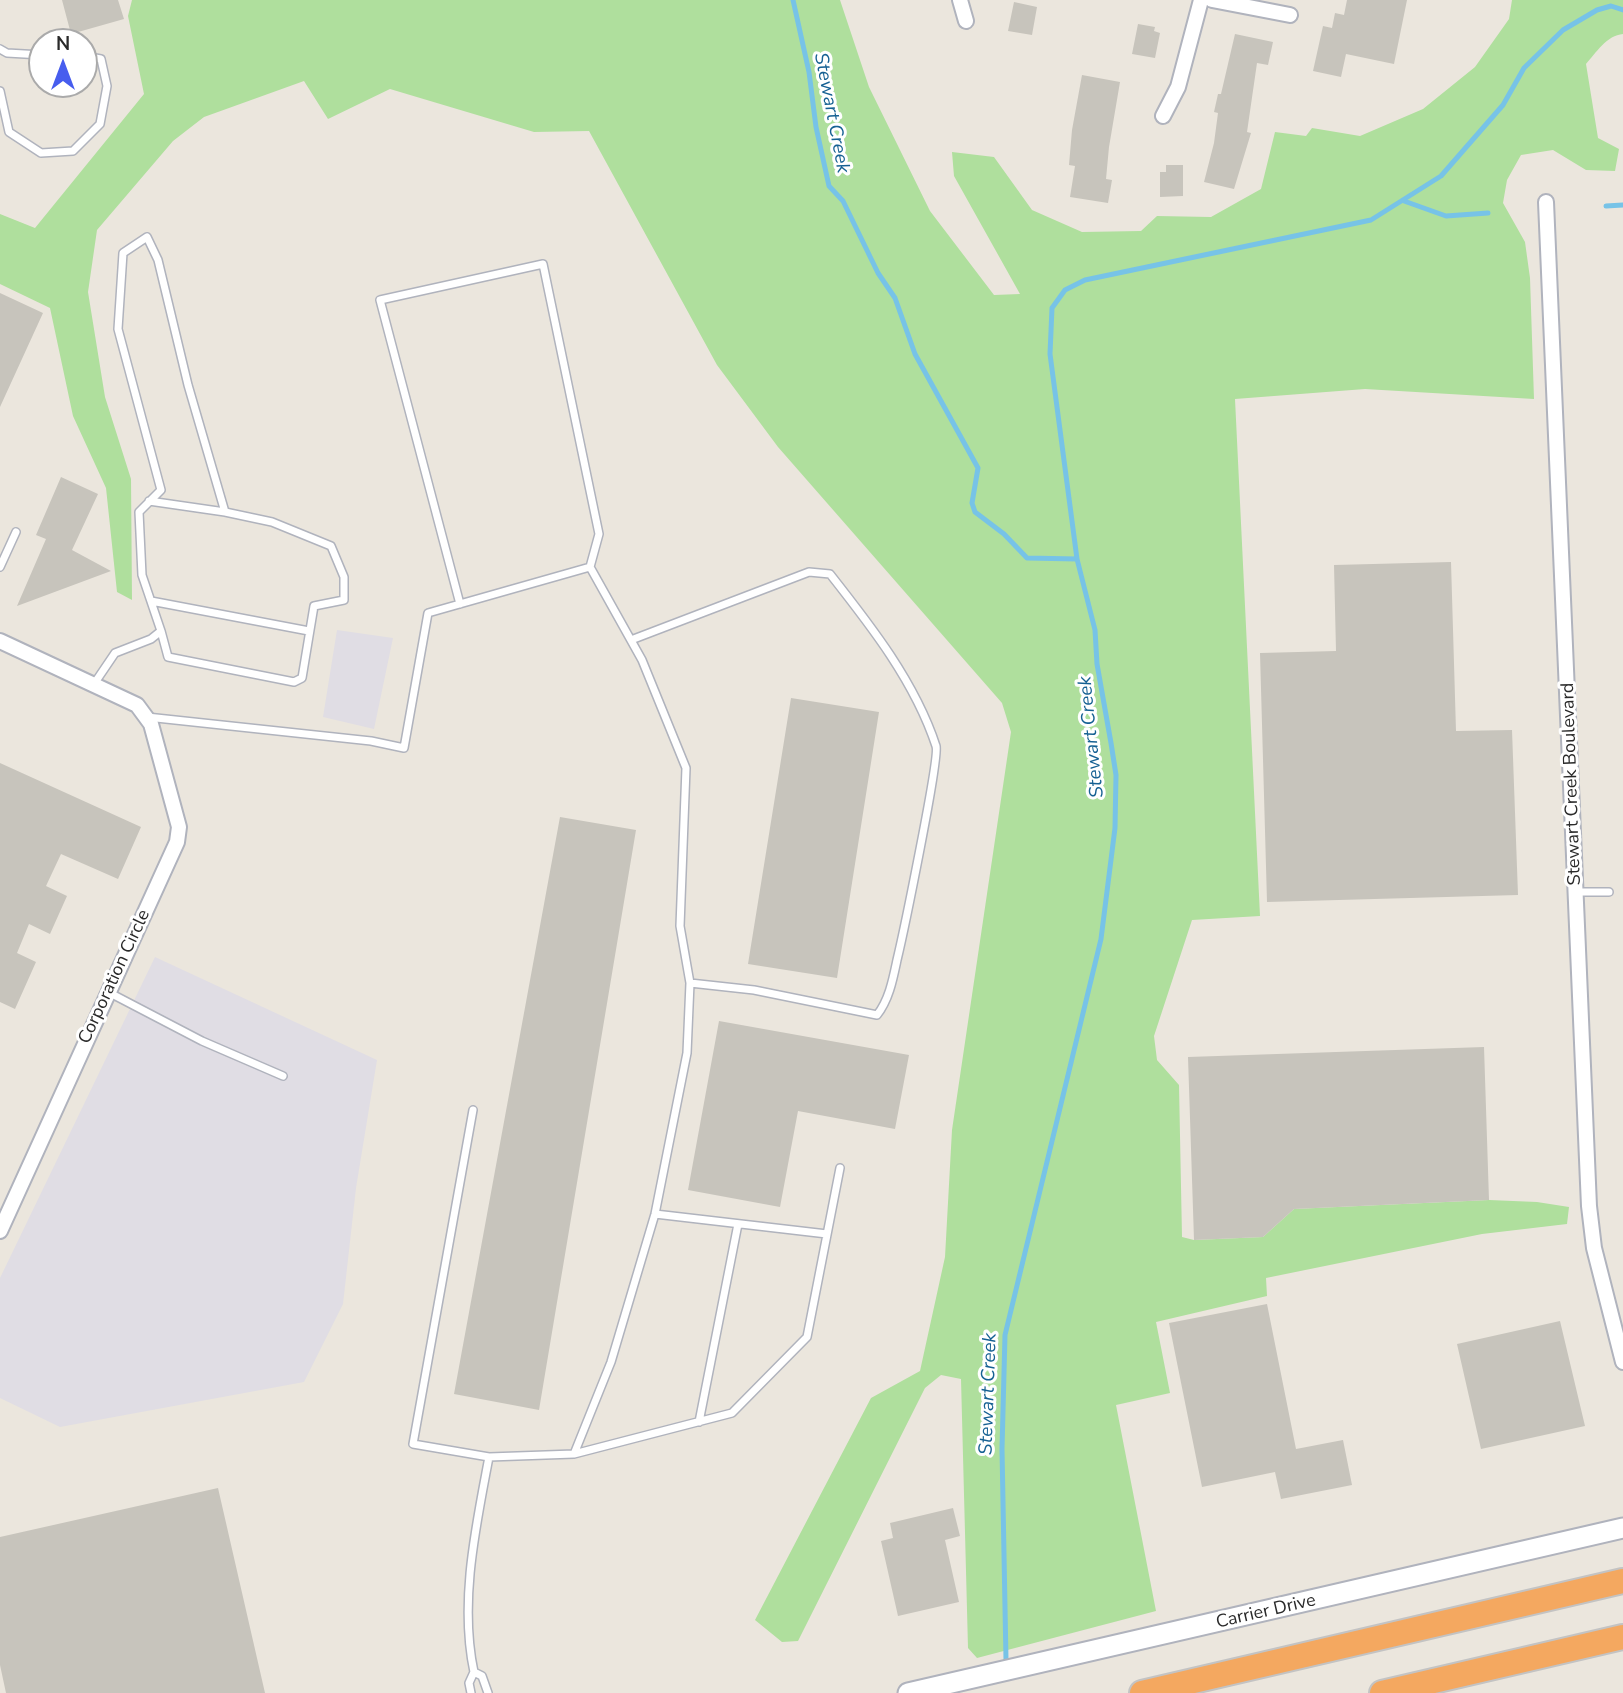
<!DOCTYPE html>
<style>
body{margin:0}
#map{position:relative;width:1623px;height:1693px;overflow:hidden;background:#ebe6dd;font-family:"Nunito Sans",sans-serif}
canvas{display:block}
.north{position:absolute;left:28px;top:28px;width:70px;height:70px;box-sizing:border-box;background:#fff;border:2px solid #aaa;border-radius:50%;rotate:0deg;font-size:19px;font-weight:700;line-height:28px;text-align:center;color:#2a2a2a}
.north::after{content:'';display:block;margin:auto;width:24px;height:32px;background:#475dee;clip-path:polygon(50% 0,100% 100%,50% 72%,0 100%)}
</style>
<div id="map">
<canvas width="1623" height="1693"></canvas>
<div class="north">N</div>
</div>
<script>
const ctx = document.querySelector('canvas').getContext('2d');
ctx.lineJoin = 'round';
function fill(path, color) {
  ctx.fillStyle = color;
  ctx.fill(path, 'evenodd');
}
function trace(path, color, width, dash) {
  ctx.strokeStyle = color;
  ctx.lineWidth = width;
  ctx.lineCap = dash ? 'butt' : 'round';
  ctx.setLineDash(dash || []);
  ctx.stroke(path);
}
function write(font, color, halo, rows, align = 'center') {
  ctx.font = font + ' "Nunito Sans",sans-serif';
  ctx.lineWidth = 6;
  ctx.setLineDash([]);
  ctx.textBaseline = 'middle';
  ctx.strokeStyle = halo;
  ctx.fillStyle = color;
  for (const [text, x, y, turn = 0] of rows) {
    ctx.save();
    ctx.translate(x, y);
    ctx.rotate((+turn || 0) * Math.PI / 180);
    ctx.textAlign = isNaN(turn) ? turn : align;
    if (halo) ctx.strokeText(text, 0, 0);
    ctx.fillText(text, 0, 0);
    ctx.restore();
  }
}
const industrial = new Path2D(`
 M337,630L393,638L374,729L323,717Z
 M155,957L377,1060L356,1188L343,1304L304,1382L60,1427L0,1398V1278Z`);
const green = new Path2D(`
 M132,0H840L869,87L930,211L994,295L1020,294L954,176L952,152L994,157L1032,210L1082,232L1141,231L1157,216L1211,217L1261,189L1275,132L1306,136L1312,128L1360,136L1423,109L1475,67L1509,19L1512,0H1623V34C1607,35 1596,53 1586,64L1598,138L1619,149L1615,171L1586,170L1553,150L1521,155L1507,180L1503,203L1525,242L1530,278L1534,399L1365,389L1235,399L1260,916L1192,920L1154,1036L1157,1060L1179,1085L1182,1237L1194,1240L1263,1237L1294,1209L1489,1200L1537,1202L1569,1207L1567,1224L1482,1234L1266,1278L1267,1296L1156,1322L1170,1393L1116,1405L1156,1611L977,1658L968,1648L961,1379L941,1375L925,1388L798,1641L782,1642L755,1620L871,1398L920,1371L945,1257L952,1130L1011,732L1002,703L778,447L717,365L589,131L534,132L390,89L328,119L304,81L204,117L173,141L97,230L88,292L105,397L131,479L132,600L117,592L106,488L73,416L50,308L0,284V214L35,228L144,94L128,16Z`);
const stream = new Path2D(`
 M793,0L809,72L816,127L829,186L843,201L878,273L895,298L915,354L978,468L972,503L975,512L1004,534L1027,558L1077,559
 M1404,201L1446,216L1488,213
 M1606,206L1623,205
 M1006,1660L1002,1449L1005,1335L1101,939L1115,828L1116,775L1111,743L1097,664L1095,630L1077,559L1050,354L1052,308L1065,290L1085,280L1371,220L1441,176L1503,105L1524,68L1563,30L1597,10L1611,6L1623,10`);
const building = new Path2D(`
 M62,0H118L124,19L71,34Z
 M1347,0H1407L1394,64L1346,54L1341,77L1313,71L1323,26L1332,28L1335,13L1344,15Z
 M1014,2L1037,7L1032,35L1008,31Z
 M1138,24L1155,27L1154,31L1160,33L1155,58L1132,54Z
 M1235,34L1273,42L1268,65L1257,63L1247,132L1251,133L1234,189L1204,182L1214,143L1218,113L1214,112L1218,94H1221Z
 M1082,75L1120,82L1109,147L1106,179L1112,180L1108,203L1070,197L1075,166L1069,165L1072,130Z
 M1166,165H1183V196L1160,197V172H1166Z
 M0,293L43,313L0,407Z
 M61,477L98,494L72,550L111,571L17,606L46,539L36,535Z
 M1451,562L1456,731L1512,730L1518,895L1267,902L1260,653L1336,651L1334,565Z
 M791,698L879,712L837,978L748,964Z
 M0,763L141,827L118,879L61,854L46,886L67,896L50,934L29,924L17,953L36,962L15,1009L0,1002Z
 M560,817L636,830L539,1410L454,1394Z
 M719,1021L909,1055L895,1129L798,1111L780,1207L688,1190Z
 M1484,1047L1489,1200L1294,1209L1263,1237L1194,1240L1188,1057Z
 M1267,1304L1296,1449L1343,1440L1352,1485L1281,1499L1275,1472L1202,1487L1169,1323Z
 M1560,1321L1585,1426L1481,1449L1457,1344Z
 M218,1488L265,1693H6L0,1665V1537Z
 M953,1508L960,1536L945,1540L959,1602L898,1616L881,1541L893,1538L890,1523Z`);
const lane = new Path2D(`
 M0,49L7,53L42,55
 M0,91L9,132L41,153L73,151L100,124L107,86L101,59L84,56
 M149,501L225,512
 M0,567L16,532
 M151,601L309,631
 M460,604L380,300L543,264L599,534L590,567
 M631,640L809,572L830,574C871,626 915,682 936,746C940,757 903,935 897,960C893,979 889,1000 877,1015L754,990L690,983
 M94,684L115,653L151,639L161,631L142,575L139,512L161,490L118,329L123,253L147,237L158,260L188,385L225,512L272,522L331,546L344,577V600L314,606L302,678L294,682L168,657L161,631
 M147,717L371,741L404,748L428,613L590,567L642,660L686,768L680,926L690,983L687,1053L655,1214L611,1362L574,1454L489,1457C476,1526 459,1602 474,1672
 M1577,892H1609
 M108,992L202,1041L283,1076
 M473,1110L413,1444L489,1457
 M655,1214L827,1234
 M699,1422L738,1224
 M574,1454L732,1413L807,1337L840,1168
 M471,1693L469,1683L474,1672L482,1676L488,1693`);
const street = new Path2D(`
 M960,0L966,21
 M1212,0L1290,15
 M1163,116L1178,87L1201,0
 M1546,202L1589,1206L1594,1248L1623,1362
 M0,641L137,705L151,724L179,827L177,842L0,1231`);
const secondary = new Path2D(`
 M908,1693L1623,1528`);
const highway = new Path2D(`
 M1142,1693L1623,1581
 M1382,1693L1623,1637`);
const streetNames = [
 ["Stewart Creek Boulevard",1572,784,-92],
 ["Corporation Circle",115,977,-65],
 ["Carrier Drive",1266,1612,-13]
];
const waterNames = [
 ["Stewart Creek",831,113,79],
 ["Stewart Creek",1092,737,-96],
 ["Stewart Creek",989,1394,-88]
];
fill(industrial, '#e0dde4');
fill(green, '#afdf9d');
trace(stream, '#77c3e7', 5);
fill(building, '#c7c4bc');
trace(lane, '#b0b3bd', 10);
trace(street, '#b0b3bd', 18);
trace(secondary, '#b0b3bd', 23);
trace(highway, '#c3c3c3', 28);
trace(lane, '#fff', 7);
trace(street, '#fff', 14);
trace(secondary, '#fff', 19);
trace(highway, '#f4a860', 24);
write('18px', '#2a2a2a', '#fff', streetNames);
write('italic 19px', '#166193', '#fff', waterNames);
</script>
